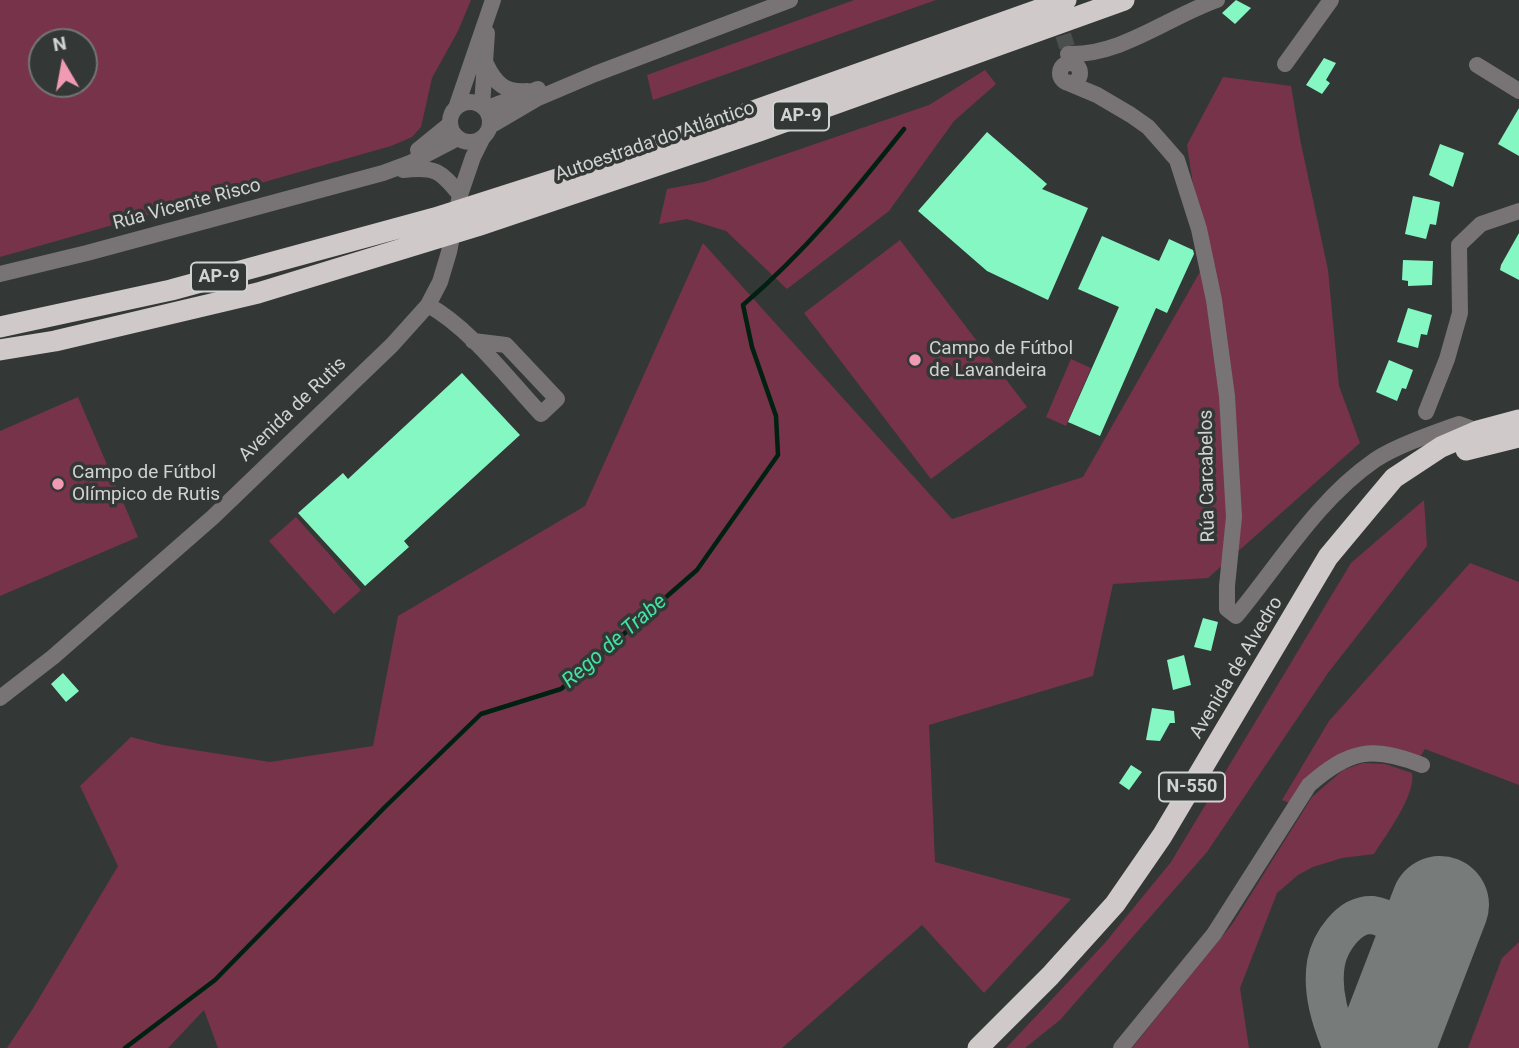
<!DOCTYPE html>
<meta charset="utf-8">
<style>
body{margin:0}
#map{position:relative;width:1519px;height:1048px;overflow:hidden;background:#333836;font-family:Roboto,sans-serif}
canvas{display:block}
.north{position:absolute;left:28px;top:28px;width:70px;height:70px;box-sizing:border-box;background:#333836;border:2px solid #727674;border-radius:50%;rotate:350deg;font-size:19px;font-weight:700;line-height:28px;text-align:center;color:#d0d3d1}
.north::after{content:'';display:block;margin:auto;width:24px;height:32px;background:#f19ab3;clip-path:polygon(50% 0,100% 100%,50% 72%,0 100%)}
</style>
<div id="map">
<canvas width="1519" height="1048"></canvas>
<div class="north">N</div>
</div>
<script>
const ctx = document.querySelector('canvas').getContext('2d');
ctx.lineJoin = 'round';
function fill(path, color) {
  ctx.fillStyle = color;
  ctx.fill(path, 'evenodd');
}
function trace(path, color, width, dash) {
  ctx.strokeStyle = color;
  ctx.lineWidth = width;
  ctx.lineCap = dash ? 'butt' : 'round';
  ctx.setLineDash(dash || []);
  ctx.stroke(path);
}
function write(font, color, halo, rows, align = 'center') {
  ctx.font = font + ' Roboto,sans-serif';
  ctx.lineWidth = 7;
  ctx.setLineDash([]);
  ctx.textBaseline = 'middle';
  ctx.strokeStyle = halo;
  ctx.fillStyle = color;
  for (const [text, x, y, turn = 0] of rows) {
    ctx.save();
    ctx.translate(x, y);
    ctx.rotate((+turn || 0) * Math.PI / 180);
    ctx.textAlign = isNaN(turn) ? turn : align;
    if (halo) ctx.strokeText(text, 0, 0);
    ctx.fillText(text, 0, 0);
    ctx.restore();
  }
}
const green = new Path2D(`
 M0,0H471L458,31L432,78L421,127L412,137L391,146L0,257ZM42,42H84V84H42Z
 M854,0H936L653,100L647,75Z
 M985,70L996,84L954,121L889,211L787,289L726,231L687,219L659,224L667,189L704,182L929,105Z
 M1223,77L1291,86L1300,139L1328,270L1339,386L1360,443L1208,578L1113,584L1093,676L929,725L935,862L1071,899L984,993L922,925L782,1048H218L204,1010L168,1048H7L32,1010L118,866L80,786L131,737L163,745L270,762L373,746L398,616L585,506L703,243L952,519L1083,477L1205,263L1187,145Z
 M900,240L1027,407L931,479L804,313Z
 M1071,359L1091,368L1066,426L1046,417Z
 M78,397L138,537L0,596V431Z
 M1424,500L1427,546L1328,673L1207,852L1060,1020L1025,1048H1006L1104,944L1171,862L1351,563Z
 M296,517L361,590L334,614L269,541Z
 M1470,563L1519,582V785L1425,749L1420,757L1365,748L1292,804L1282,800L1329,721Z
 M1363,763L1385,764L1412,773C1416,795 1386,835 1374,854L1342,858L1313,867L1298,875L1277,893L1240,988L1249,1048H1132L1233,923L1312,797L1343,770Z
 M1519,942V1048H1468L1502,958Z`);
const stream = new Path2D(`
 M125,1048L215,980L385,807L481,714L561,689L697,570L778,455L776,416L752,347L743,305C806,251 853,193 904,129`);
const taxiway = new Path2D(`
 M1342,1048C1331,1022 1321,992 1326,963C1330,942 1349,914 1372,915C1381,916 1390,921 1398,925C1409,930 1418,933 1426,942`);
const runway = new Path2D(`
 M1385,1048L1440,905`);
const building = new Path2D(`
 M1236,0L1251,8L1235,24L1222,13Z
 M1324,58L1336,63L1326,80L1330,83L1322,94L1306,85Z
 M1519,108V156L1498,144Z
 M987,132L1047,184L1042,189L1088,208L1048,300L987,271L918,211Z
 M1440,144L1464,153L1453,187L1429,175Z
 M1413,196L1440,202L1436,225L1430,224L1426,239L1405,234Z
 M1519,233V280L1500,270L1501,265Z
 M1102,236L1159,261L1169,239L1193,250L1194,254L1167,313L1156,308L1100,436L1068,422L1119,307L1078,289Z
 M1403,260L1433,261L1432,285L1408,286V281L1402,280Z
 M1408,308L1432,315L1427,335L1421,334L1418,348L1397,342Z
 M1389,360L1413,370L1406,389L1402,388L1397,401L1376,392Z
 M462,373L520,435L404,541L409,547L365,586L298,513L343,473L348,479Z
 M1203,618L1218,622L1211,651L1194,647Z
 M1184,655L1191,685L1173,690L1167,660Z
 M63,673L79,691L66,702L51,684Z
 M1152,708L1174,711L1175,723H1170L1160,741L1146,740Z
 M1131,765L1142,772L1129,790L1119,783Z`);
const minorTunnel = new Path2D(`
 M1056,12L1067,47`);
const minor = new Path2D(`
 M1068,54C1121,56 1168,17 1217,0
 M1060 73a10 10 0 1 1 20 0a10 10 0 1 1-20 0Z
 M486,64C495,83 505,93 527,91
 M1285,64L1331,0
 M1477,65L1519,91
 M1066,82L1097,95L1131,115L1148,127L1164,145L1177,160L1199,229L1214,300L1227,396L1234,517L1227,586V609L1236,616C1280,563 1317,500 1375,460C1396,446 1434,433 1459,424L1478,431
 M450 122a20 20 0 1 1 40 0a20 20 0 1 1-40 0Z
 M482,106L487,33
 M456,108L493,0
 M485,109L538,89
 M490,126L536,99L595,74L790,0
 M418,150L450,124
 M403,170C435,166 441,171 460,195
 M0,274L87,253L383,173L410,163L458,138
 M428,305C470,328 508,379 541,414L557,399L506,345L473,341
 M1426,412L1447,359L1460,313L1459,245L1481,224L1519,211
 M0,698L53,657L213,517L392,345L428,305L440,282L449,252L460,195L473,157L483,137
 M1121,1048L1214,934L1309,785C1349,750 1372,745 1422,765`);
const highway = new Path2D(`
 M0,327L171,290L435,218L604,164L1066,0
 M0,350L55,341L258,293L477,226L759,131L1124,0
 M1466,450L1519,437
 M978,1048L1050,976L1115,904L1162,836L1328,557L1373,503L1394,478L1441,447L1478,431L1519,420`);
const markers = [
 [915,360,7,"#f19ab3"],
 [58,484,7,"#f19ab3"]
];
const shields = [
 [801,116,56],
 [219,277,56],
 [1192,787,66]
];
const shieldNames = [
 ["AP-9",801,116],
 ["AP-9",219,277],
 ["N-550",1192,787]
];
const streetNames = [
 ["Autoestrada do Atlántico",655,142,-19],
 ["Rúa Vicente Risco",187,205,-15],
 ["Avenida de Rutis",293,410,-44],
 ["Rúa Carcabelos",1208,476,-91],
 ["Avenida de Alvedro",1237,668,-59]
];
const poiNames = [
 ["Campo de Fútbol",929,349],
 ["de Lavandeira",929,371],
 ["Campo de Fútbol",72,473],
 ["Olímpico de Rutis",72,495]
];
const waterNames = [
 ["Rego de Trabe",615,642,-41]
];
fill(green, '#77334a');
trace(stream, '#002112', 4.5);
trace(taxiway, '#777b79', 38);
trace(runway, '#777b79', 98);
fill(building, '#84f7c3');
trace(minorTunnel, '#4b4f4d', 16, [16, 8]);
trace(minor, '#787475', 16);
trace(highway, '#d0c9ca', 21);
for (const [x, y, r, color] of markers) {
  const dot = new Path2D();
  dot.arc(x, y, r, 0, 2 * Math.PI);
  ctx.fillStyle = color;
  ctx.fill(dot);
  trace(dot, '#333836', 2.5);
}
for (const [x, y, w] of shields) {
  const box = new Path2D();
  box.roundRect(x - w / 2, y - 14.5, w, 29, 5);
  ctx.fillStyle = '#333836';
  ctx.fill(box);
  trace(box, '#d0d3d1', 2);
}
write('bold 18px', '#d0d3d1', null, shieldNames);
write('19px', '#d0d3d1', '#333836', streetNames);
write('19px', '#d0d3d1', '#333836', poiNames, 'left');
write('italic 21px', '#41e3a4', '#333836', waterNames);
</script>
